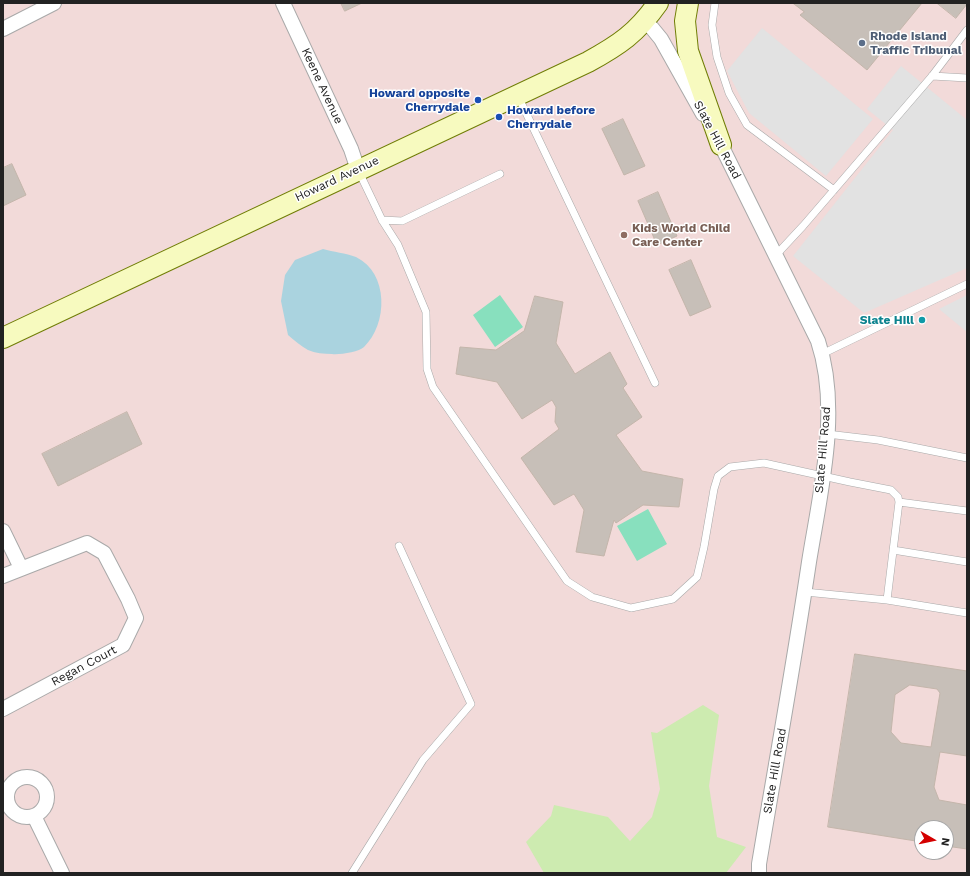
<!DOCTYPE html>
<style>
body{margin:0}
#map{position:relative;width:970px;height:876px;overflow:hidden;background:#f2efe9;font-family:"Work Sans",sans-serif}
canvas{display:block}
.frame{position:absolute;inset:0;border:4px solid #222;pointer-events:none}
.north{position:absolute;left:914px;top:820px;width:40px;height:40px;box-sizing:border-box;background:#fff;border:1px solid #a7a7a7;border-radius:50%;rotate:99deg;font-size:11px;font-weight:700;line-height:16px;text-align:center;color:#222}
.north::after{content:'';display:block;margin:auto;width:14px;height:18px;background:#d40000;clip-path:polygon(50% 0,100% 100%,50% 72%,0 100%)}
</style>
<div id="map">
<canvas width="970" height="876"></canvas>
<div class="frame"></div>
<div class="north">N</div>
</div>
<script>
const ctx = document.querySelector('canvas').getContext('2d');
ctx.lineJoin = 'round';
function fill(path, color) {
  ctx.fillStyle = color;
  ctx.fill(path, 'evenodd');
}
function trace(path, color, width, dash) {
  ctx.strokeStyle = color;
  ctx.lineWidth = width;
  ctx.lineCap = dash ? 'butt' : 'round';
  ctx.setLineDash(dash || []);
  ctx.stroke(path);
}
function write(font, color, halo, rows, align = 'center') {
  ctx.font = font + ' "Work Sans",sans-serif';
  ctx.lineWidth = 3;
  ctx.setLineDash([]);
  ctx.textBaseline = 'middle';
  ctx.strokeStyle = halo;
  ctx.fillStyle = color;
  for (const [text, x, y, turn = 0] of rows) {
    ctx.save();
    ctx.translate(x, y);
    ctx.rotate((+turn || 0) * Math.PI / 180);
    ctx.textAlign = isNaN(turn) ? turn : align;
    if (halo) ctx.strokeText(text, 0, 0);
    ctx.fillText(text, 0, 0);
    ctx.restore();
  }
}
const commercial = new Path2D(`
 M3,3H967V873H3ZM922,828H946V852H922Z`);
const grass = new Path2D(`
 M703,705L719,715L709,786L717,837L746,847L726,873H544L526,842L551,816L554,805L608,817L630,841L652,817L660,789L651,732L657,733Z`);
const pitch = new Path2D(`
 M500,295L523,327L495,347L473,315Z
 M648,509L667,544L637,561L617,526Z`);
const parking = new Path2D(`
 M762,28L873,119L826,176L749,113L727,71Z
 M901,66L967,120V268L864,313L793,256L893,130L867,109Z
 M967,295V332L939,309Z`);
const water = new Path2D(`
 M323,249C333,252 346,253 356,257C389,273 388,324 364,347C359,352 339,355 332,354C324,354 315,353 308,350C301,346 294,340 288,335L281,301L285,275L295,260Z`);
const building = new Path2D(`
 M341,3H362L345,11Z
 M793,3H922L867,70L800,15L804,12Z
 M937,3H967V4L956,18Z
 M623,119L645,166L624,175L602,129Z
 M12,164L26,195L3,206V168Z
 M658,192L677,236L657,245L638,201Z
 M691,260L711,307L690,316L669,270Z
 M535,296L563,302L556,343L575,374L610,352L627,384L623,388L642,417L616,435L642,471L683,479L679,507L643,505L616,523L614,520L604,556L576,552L584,510L574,494L554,505L521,458L559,429L555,422L556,407L552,400L522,419L497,382L456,374L460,347L496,350L524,331Z
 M127,412L142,444L58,486L42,454Z
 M855,654L967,671V756L940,752L934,787L939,800L967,805V849L946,846V828H922V842L828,827ZM910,685L937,689L940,693L931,747L901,743L891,732L895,695Z`);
const lane = new Path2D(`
 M715,3L712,25L717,57L729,93L747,125L834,190
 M932,76L967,78
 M518,96L655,383
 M359,172L382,220L398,245L426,312L427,369L433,387L567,581L592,597L631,608L673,599L697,577L704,547L714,489L718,476L730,467L764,463L850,482L891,490L898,497L899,502L887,600
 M382,220L402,221L500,174
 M776,255L803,226L932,76L967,30
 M822,354L967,284
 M827,434L878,440L967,458
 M899,502L967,511
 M893,550L967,562
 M805,592L887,600L967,613
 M352,873L423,760L471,704L399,546`);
const street = new Path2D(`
 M283,3L351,149L358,170
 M644,22L652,28L661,39L703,114
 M3,29L54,3
 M717,137L818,341C841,410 820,493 809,562C794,663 776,763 759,864V873
 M3,531L21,568
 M3,576L87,543L104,553L128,599L136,618L123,645L3,709
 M7 797a20 20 0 1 1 40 0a20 20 0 1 1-40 0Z
 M34,816L62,873`);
const secondary = new Path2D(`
 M688,3L685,21L688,51L721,145
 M3,338L588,62C619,45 637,33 658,3`);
const markers = [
 [862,43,4,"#5c6f8a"],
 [478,100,4,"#1a4fb4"],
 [499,117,4,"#1a4fb4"],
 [624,235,4,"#8d6e63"],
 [922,320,4,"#0f9aa8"]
];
const serviceNames = [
 ["Rhode Island",870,36],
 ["Traffic Tribunal",870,50]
];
const streetNames = [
 ["Keene Avenue",322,86,65],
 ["Slate Hill Road",717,140,62],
 ["Howard Avenue",337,179,-25],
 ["Slate Hill Road",823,450,-85],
 ["Regan Court",84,666,-28],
 ["Slate Hill Road",775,771,-80]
];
const transitNames = [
 ["Howard opposite",470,93],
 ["Cherrydale",470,107],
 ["Howard before",507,110,"left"],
 ["Cherrydale",507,124,"left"]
];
const educationNames = [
 ["Kids World Child",632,228],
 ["Care Center",632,242]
];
const cultureNames = [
 ["Slate Hill",914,320]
];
fill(commercial, '#f2dad9');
fill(grass, '#cdebb0');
fill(pitch, '#88e0be');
fill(parking, '#e2e2e2');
fill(water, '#aad3df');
fill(building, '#c7bfb8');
trace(building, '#c4b6ab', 1);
trace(lane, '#a9a9a9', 8);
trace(street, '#a9a9a9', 16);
trace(secondary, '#707d05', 22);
trace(lane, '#fff', 7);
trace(street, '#fff', 14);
trace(secondary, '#f7fabf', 20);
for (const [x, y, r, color] of markers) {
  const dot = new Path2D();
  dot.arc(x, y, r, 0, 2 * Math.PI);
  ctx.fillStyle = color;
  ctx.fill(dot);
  trace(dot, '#fff', 1.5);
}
write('bold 12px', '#4e5e75', '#fff', serviceNames, 'left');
write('12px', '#222', '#fff', streetNames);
write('bold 12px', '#164399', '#fff', transitNames, 'right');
write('bold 12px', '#785e54', '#fff', educationNames, 'left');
write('bold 12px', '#0d838f', '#fff', cultureNames, 'right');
</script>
